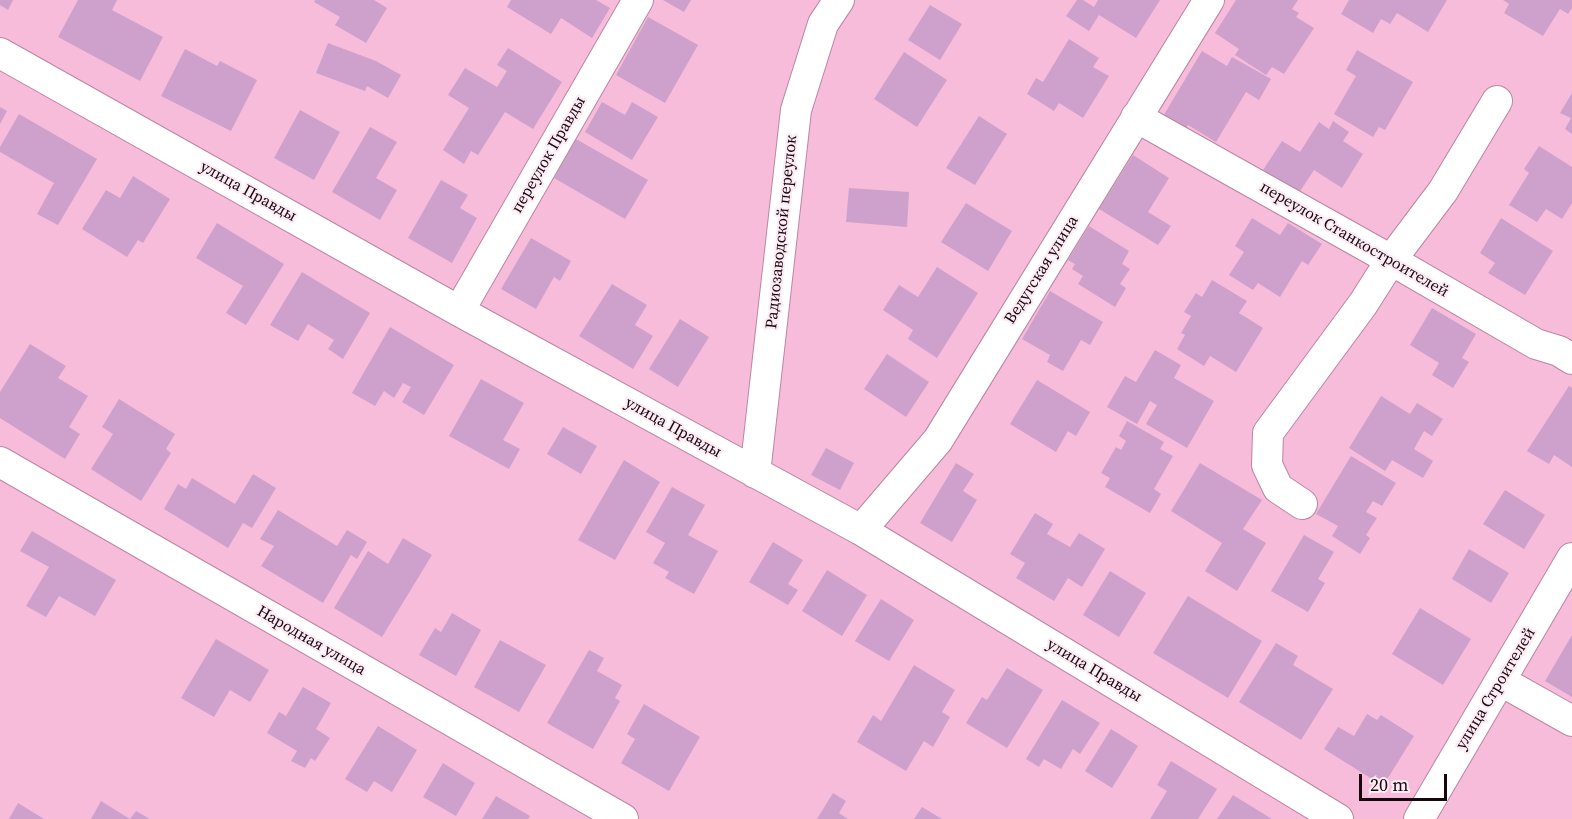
<!DOCTYPE html>
<meta charset="utf-8">
<style>
body{margin:0}
#map{position:relative;width:1572px;height:819px;overflow:hidden;background:#f7bcd9;font-family:"Source Serif 4",serif}
canvas{display:block}
.scale{position:absolute;left:1359px;top:774px;width:88px;height:27px;box-sizing:border-box;border:3px solid #18060f;border-top:0;padding-left:8px;font-size:18px;line-height:21px;white-space:nowrap;color:#18060f;-webkit-text-stroke:4px #fdebf3;paint-order:stroke}
</style>
<div id="map">
<canvas width="1572" height="819"></canvas>
<div class="scale">20 m</div>
</div>
<script>
const ctx = document.querySelector('canvas').getContext('2d');
ctx.lineJoin = 'round';
function fill(path, color) {
  ctx.fillStyle = color;
  ctx.fill(path, 'evenodd');
}
function trace(path, color, width, dash) {
  ctx.strokeStyle = color;
  ctx.lineWidth = width;
  ctx.lineCap = dash ? 'butt' : 'round';
  ctx.setLineDash(dash || []);
  ctx.stroke(path);
}
function write(font, color, halo, rows, align = 'center') {
  ctx.font = font + ' "Source Serif 4",serif';
  ctx.lineWidth = 4.5;
  ctx.setLineDash([]);
  ctx.textBaseline = 'middle';
  ctx.strokeStyle = halo;
  ctx.fillStyle = color;
  for (const [text, x, y, turn = 0] of rows) {
    ctx.save();
    ctx.translate(x, y);
    ctx.rotate((+turn || 0) * Math.PI / 180);
    ctx.textAlign = isNaN(turn) ? turn : align;
    if (halo) ctx.strokeText(text, 0, 0);
    ctx.fillText(text, 0, 0);
    ctx.restore();
  }
}
const building = new Path2D(`
 M0,0H13L8,10L0,5Z
 M78,0H117L112,10L163,37L140,81L58,37Z
 M315,0H374L387,8L366,43L335,25L340,17L314,2Z
 M511,0H596L610,8L592,38L561,18L551,34L507,7Z
 M663,0H691L684,12Z
 M1077,0H1083L1094,7L1098,0H1160L1136,38L1099,15L1089,31L1066,16Z
 M1236,0H1298L1292,9L1299,13L1296,17L1314,28L1284,74L1272,67L1266,75L1235,55L1239,49L1215,33Z
 M1349,0H1447L1428,32L1397,13L1390,24L1381,19L1373,33L1341,14Z
 M1503,0H1572V8L1568,14L1560,9L1543,36L1504,13L1509,4Z
 M930,5L962,24L940,60L908,40Z
 M648,17L698,45L665,103L616,75Z
 M1069,39L1099,58L1093,67L1109,76L1083,118L1059,103L1054,111L1027,94L1036,78L1043,82Z
 M328,43L376,61L401,75L388,98L367,86L365,91L316,73Z
 M508,48L562,82L533,129L505,112L478,155L471,151L464,164L443,150L469,108L448,95L465,68L497,87L507,71L497,65Z
 M185,49L217,66L220,61L257,80L231,131L161,96Z
 M1357,50L1413,82L1385,130L1379,127L1373,137L1334,114L1356,76L1346,70Z
 M1202,51L1227,66L1232,57L1271,79L1259,100L1246,92L1216,142L1188,125L1185,132L1162,118Z
 M904,52L947,80L917,127L874,99Z
 M1572,93V134L1565,129L1571,118L1560,113Z
 M602,102L625,115L632,102L658,117L632,160L585,132Z
 M0,107L7,111L0,124Z
 M300,110L340,132L314,180L274,158Z
 M19,114L97,159L58,225L37,214L54,183L0,152V147Z
 M979,116L1007,134L975,185L946,168Z
 M1333,121L1349,132L1343,141L1363,154L1342,188L1314,170L1299,193L1263,170L1282,141L1300,152L1319,122L1329,129Z
 M370,127L397,142L376,178L397,190L380,220L332,192Z
 M576,139L648,180L625,219L554,178Z
 M1539,146L1572,167V203L1562,219L1546,209L1537,222L1509,205L1529,173L1524,169Z
 M1133,155L1169,178L1148,212L1171,226L1158,245L1099,209Z
 M133,176L170,199L143,243L138,240L127,257L82,229L106,190L120,198Z
 M441,180L468,195L460,208L477,218L452,263L408,238Z
 M849,188L909,192L907,227L846,222Z
 M966,203L1012,231L988,271L941,242Z
 M1252,218L1280,235L1288,223L1322,244L1308,265L1302,261L1280,297L1258,283L1253,290L1229,275L1244,252L1235,246Z
 M1501,218L1553,251L1525,295L1488,273L1495,263L1480,253Z
 M217,223L284,264L246,325L226,313L243,286L196,258Z
 M1089,226L1129,251L1122,264L1130,269L1120,284L1126,288L1115,307L1078,284L1083,276L1072,269L1075,264L1068,260Z
 M531,238L571,261L560,281L554,277L536,309L501,289Z
 M937,267L978,293L937,358L908,339L913,330L883,310L899,285L918,297Z
 M302,272L370,313L343,359L328,349L334,340L308,324L298,341L270,325Z
 M1212,280L1247,301L1239,313L1263,328L1236,372L1210,356L1204,366L1177,349L1185,335L1181,333L1191,316L1184,312L1196,293L1202,297Z
 M612,284L647,305L635,325L653,336L633,369L579,336Z
 M1050,291L1103,322L1090,345L1081,340L1063,371L1047,362L1050,355L1022,339Z
 M1432,308L1476,334L1462,358L1469,362L1453,388L1432,375L1439,363L1410,345Z
 M680,319L709,337L678,387L649,369Z
 M390,327L454,365L424,415L402,402L411,387L403,383L394,398L384,391L375,406L352,393Z
 M30,344L66,366L58,378L88,396L69,427L80,434L65,459L0,418V392Z
 M1155,350L1181,365L1174,378L1214,401L1187,448L1146,424L1157,405L1150,401L1137,424L1107,407L1125,376L1136,382Z
 M887,354L929,382L906,417L864,389Z
 M481,379L524,403L503,440L520,449L509,469L449,436Z
 M1037,380L1090,412L1076,436L1068,431L1056,452L1010,424Z
 M1569,386L1572,388V467L1554,455L1549,464L1527,451Z
 M1381,396L1410,414L1417,403L1443,419L1432,436L1424,431L1414,449L1433,461L1423,478L1392,460L1385,471L1349,448Z
 M119,399L175,434L166,449L171,453L141,501L91,469L113,434L102,427Z
 M1127,421L1164,442L1160,449L1173,456L1154,489L1161,494L1150,513L1105,487L1110,478L1101,473L1116,447L1121,450L1126,441L1119,436Z
 M563,427L597,446L581,474L547,454Z
 M826,448L854,463L840,490L811,475Z
 M1351,456L1396,483L1382,506L1373,501L1366,512L1377,518L1366,535L1370,538L1360,554L1332,536L1338,526L1316,514Z
 M624,460L660,482L615,560L578,540Z
 M956,463L974,474L963,491L977,500L952,542L920,523Z
 M1200,463L1262,500L1243,529L1266,543L1237,591L1205,571L1222,543L1171,511Z
 M253,474L276,488L252,528L243,523L228,548L164,509L178,484L186,489L192,478L235,504Z
 M672,487L705,505L688,535L718,551L694,594L665,578L669,572L653,563L665,543L646,532Z
 M1505,490L1545,515L1524,549L1483,524Z
 M278,510L337,546L347,530L367,542L357,559L351,555L323,603L261,566L274,546L260,539Z
 M1035,513L1053,524L1047,534L1070,547L1079,533L1105,549L1082,587L1068,578L1054,601L1016,578L1025,563L1010,554Z
 M32,531L116,580L95,616L59,596L46,617L26,606L49,567L20,551Z
 M1304,535L1334,552L1318,579L1325,583L1308,612L1271,591Z
 M403,538L432,555L382,637L334,608L368,551L388,564Z
 M773,542L803,560L788,584L798,590L788,605L749,582Z
 M1469,549L1509,573L1491,603L1452,579Z
 M827,570L867,595L842,636L802,611Z
 M1110,571L1146,593L1119,637L1083,615Z
 M1188,596L1262,641L1228,698L1153,653Z
 M881,599L914,620L889,661L855,641Z
 M1420,608L1471,639L1443,685L1392,654Z
 M452,613L481,630L456,676L419,655L435,628L441,632Z
 M1572,635V697L1545,681Z
 M216,639L269,670L250,702L230,690L214,717L181,698Z
 M500,640L546,665L519,712L474,687Z
 M1276,643L1298,656L1293,665L1333,689L1301,740L1239,702Z
 M589,650L604,658L597,671L622,685L615,698L620,701L593,749L547,723Z
 M914,665L955,690L942,712L950,717L933,747L924,741L906,771L857,742L873,715L881,721Z
 M1007,668L1043,690L1007,748L966,723L982,697L987,700Z
 M303,687L331,703L316,729L330,738L315,761L311,758L305,768L291,761L297,751L267,733L279,712L286,716Z
 M1062,700L1100,723L1080,754L1073,749L1061,769L1044,759L1039,767L1026,759Z
 M644,704L700,737L669,791L621,763L635,739L627,734Z
 M1367,714L1377,720L1381,715L1414,736L1383,786L1324,749L1338,727L1354,736Z
 M378,726L417,750L392,792L374,781L367,792L345,779Z
 M1111,729L1138,746L1112,788L1085,771Z
 M1171,761L1217,789L1198,819H1150L1167,791L1157,785Z
 M443,763L475,783L456,816L423,797Z
 M833,793L846,801L839,813L848,819H817Z
 M1233,795L1272,819H1217Z
 M496,796L530,816L528,819H482Z
 M101,801L130,819H91Z
 M18,803L44,819H9Z
 M922,807L942,819H914Z
 M136,811L150,819H130Z`);
const minor = new Path2D(`
 M0,53L459,311L861,530L1338,819
 M1136,117L1391,260L1536,344L1559,351L1572,359
 M459,311L638,0
 M0,462L623,819
 M755,473L796,110L823,24L839,0
 M1302,504L1278,488L1267,465L1268,433L1363,304L1391,260L1443,191L1497,101
 M861,530L938,440L1209,0
 M1501,681L1572,721
 M1419,819L1572,558`);
const streetNames = [
 ["переулок Правды",549,155,-60],
 ["улица Правды",248,192,29],
 ["Радиозаводской переулок",782,232,-84],
 ["переулок Станкостроителей",1354,240,30],
 ["Ведугская улица",1042,270,-58],
 ["улица Правды",673,428,29],
 ["Народная улица",311,641,30],
 ["улица Правды",1094,671,31],
 ["улица Строителей",1496,689,-59]
];
fill(building, '#cea1cc');
trace(minor, '#bc85a1', 32);
trace(minor, '#fff', 30);
write('16px', '#18060f', '#fdebf3', streetNames);
</script>
